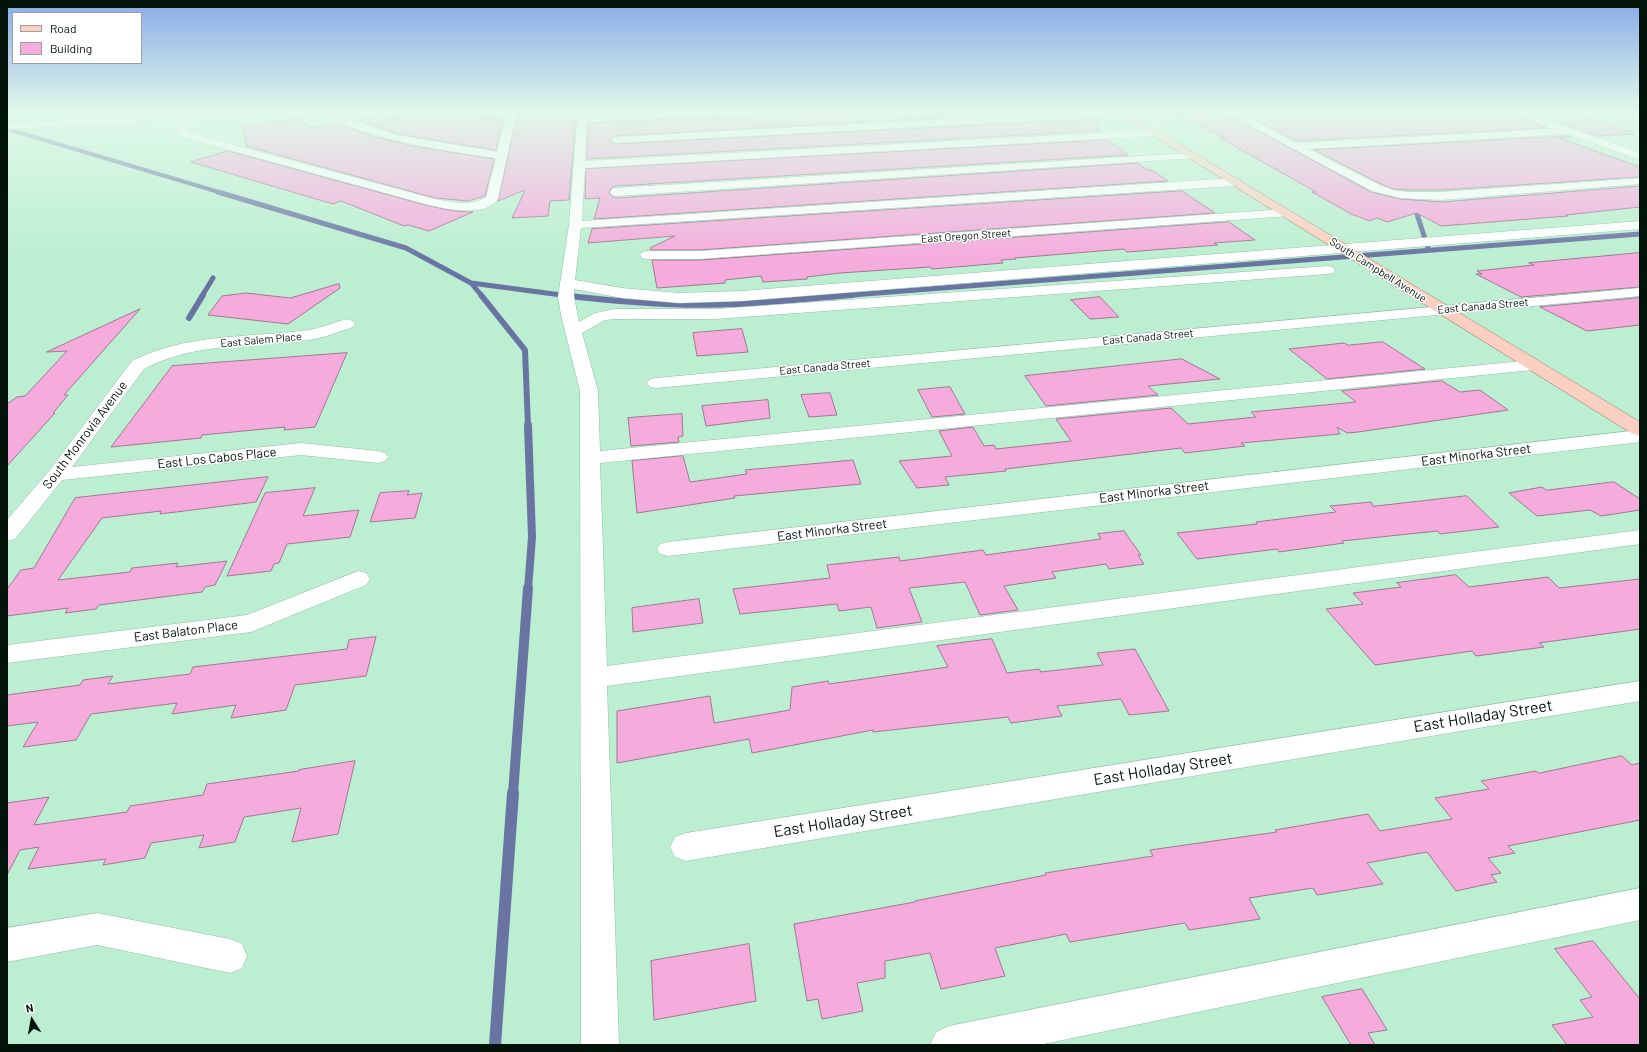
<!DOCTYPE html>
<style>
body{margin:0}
#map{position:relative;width:1647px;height:1052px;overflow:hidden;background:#bcefd1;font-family:Barlow,sans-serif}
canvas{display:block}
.frame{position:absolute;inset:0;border:8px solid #021309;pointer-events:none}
.legend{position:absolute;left:12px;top:12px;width:130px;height:52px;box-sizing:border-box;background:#fff;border:1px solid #9aa19d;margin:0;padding:5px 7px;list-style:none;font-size:12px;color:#021309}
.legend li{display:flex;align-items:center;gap:8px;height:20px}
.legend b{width:20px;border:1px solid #9aa19d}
.north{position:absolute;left:12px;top:1000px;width:40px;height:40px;-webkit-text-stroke:3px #fff;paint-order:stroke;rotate:349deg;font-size:11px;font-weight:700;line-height:16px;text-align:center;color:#021309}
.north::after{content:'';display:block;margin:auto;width:14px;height:18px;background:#021309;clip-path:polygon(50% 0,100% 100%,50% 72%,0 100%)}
</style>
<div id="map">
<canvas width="1647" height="1052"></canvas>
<div class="frame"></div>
<ul class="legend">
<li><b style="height:5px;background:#fbd0c2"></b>Road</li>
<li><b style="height:11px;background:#f5acdd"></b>Building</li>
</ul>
<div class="north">N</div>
</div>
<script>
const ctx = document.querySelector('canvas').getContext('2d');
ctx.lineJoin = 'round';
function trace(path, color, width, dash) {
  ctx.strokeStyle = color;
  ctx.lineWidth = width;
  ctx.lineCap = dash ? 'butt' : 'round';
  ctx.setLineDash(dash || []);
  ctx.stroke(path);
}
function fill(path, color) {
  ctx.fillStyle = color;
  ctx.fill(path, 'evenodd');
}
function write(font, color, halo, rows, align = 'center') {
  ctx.font = font + ' Barlow,sans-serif';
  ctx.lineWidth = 3;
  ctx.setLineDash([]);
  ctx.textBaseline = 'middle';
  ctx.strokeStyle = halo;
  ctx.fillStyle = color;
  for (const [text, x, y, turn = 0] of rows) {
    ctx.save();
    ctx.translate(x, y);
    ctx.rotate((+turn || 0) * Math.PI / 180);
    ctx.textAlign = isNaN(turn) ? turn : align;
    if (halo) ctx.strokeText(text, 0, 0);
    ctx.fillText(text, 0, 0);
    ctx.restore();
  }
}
const streamFar5 = new Path2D(`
 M11,130L222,193`);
const streamFar4 = new Path2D(`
 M218,192L406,248L471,283L482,296
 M1414,205L1428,248
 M471,283L569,296
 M202,296L213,278
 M839,296L1640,234`);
const streamFar3 = new Path2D(`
 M481,295L525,350L528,426
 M561,295C619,302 678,307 737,304C775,302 813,298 852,295
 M189,318L203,295`);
const streamFar2 = new Path2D(`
 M528,425L532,537L528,589`);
const streamFar1 = new Path2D(`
 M513,794L528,588`);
const stream = new Path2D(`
 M495,1045L513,793`);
const building = new Path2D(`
 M531,110H563L565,115L576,114L569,200L550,201L548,216L512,218L525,190L498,201L517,115L532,114Z
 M598,110H614L625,112L589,114Z
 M771,110H813V113L878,110H1078L615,136L609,141L615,144L1098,119V131L587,159L588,123L766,114Z
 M1167,110H1220L1371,192L1400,199L1442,202L1640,186V207L1566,215L1568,216L1441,226L1417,213L1387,222L1377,218L1370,221L1351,214L1312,192H1316L1220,138H1225Z
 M1237,110H1506L1546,128L1297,141Z
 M1527,110H1570L1635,134L1597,136Z
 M432,111L445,117L462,113L481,117L504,116L496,150L397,134L357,120L381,115L391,118Z
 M300,119L310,128L339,124L372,136L413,146L494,159L485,196L468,201L435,198L246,146H247L243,126Z
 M1568,136L1572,137L1559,138L1640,167V177L1442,190H1408L1393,189L1381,184L1314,150Z
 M1108,140L1128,155L616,186L611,188L609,193L612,196L616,198L1138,163L1147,170H1152L1168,181L594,219L600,198L585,199L586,169Z
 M228,151L429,206L455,211L473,212L429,231L408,225L404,226L341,201L333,204L191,162Z
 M1182,191L1215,213L700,250H651L650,248L675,236L588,243L592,229Z
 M1229,222L1255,240L1214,243L1218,245L1127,252L1124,249L1015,258L1016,259L1001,260L1003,263L932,269L930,267L840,273L807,277V279L763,282L761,276L725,280V283L657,288L652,260H700Z
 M1640,253V287L1521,297L1476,274H1482L1477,271L1534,265L1529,263Z
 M339,284L340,288L288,324L208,315L222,296L246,293L290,298Z
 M1100,297L1119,317L1090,319L1071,300Z
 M1640,298V325L1587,331L1540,307Z
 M140,309L64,395H68L53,413H55L7,466V404L17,397L25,396L67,351L47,352Z
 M742,329L748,352L697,356L693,333Z
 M1383,342L1425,369L1327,379L1289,349L1344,343L1348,345Z
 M347,353L315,427L284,430L285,427L202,435L201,438L111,447L172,366Z
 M1182,359L1220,379L1148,386L1158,395L1046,406L1025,376Z
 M1442,381L1460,392L1480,390L1508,410L1358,432L1347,433L1337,427L1340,434L1241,443L1245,446L1185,453L1181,448L1005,469L1006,471L945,477L949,485L917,488L899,461L952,456L939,431L973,427L984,446L994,445L996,449L1071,441L1056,419L1171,408L1188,424L1256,417L1251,412L1356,402L1342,391Z
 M950,387L965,414L932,417L918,390Z
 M830,393L837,415L809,417L801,395Z
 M768,400L770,418L706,426L702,406Z
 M682,414L683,436L678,437L679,442L631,446L628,418Z
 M683,456L690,482L747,474L745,470L853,460L861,484L734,496L735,498L637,513L632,461Z
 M268,477L256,502L160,514L161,511L102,518L58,580L130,572L132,568L178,563L176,567L227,561L215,585L205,587L202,592L99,605L96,609L65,613L68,608L7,616V589L21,570L34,568L75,498Z
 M1614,482L1640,499V510L1601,516L1590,510L1537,516L1509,493L1542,487L1546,490Z
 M315,488L303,516L359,510L350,537L287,544L279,563L274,564L271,571L227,576L265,493Z
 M409,491L407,495L422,493L415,518L370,522L380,493Z
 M1467,496L1499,527L1440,534L1437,531L1342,541L1344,543L1279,552L1277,549L1197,559L1177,533L1257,524L1256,522L1336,512L1330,506L1371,502L1373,506Z
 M1124,531L1141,555H1138L1144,564L1109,569L1106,564L1052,572L1056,578L1004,586L1018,610L980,615L965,582L909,588L922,622L877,628L871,607L839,611L837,604L740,614L733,589L830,578L827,565L899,557L900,561L983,550L986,555L1101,539L1098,534Z
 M1456,575L1469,587L1548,577L1559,588L1640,579V629L1539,643L1544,647L1476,656L1472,651L1375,665L1326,609L1363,604L1353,593L1401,587L1397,583Z
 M699,599L703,623L633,632L632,608Z
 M376,637L366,676L295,685L286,710L231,718L236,705L172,714L177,703L91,714L76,740L23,747L38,722L7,726V695L80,685L83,680L113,676L108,684L190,674L193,667L347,649L349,640Z
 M992,639L1007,673L1039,669L1041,672L1103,665L1097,653L1135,649L1169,711L1129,715L1121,699L1057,706L1062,716L1011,723L1008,717L873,732V730L752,753L749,739L617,763V711L710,696L714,723L790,710L792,687L828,681L829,684L948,667L937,646Z
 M1622,756L1632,765L1640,763V820L1508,846L1515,853L1488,858L1501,873L1491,875L1497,882L1456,891L1427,852L1367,863L1383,884L1317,895L1313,888L1249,898L1260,919L1189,930L1185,923L1070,942L1066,934L995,948L1005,976L941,989L930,953L885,961V978L857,983L863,1011L822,1019L818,999L807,1001L794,924L915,902V901L1046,875L1045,873L1153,856L1150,850L1277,832L1275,830L1368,814L1380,831L1452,819L1435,798L1489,789L1481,781L1536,771L1538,773Z
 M355,761L338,834L292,842L301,808L244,817L235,842L199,848L204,835L151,843L145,858L103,865L106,859L28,869L39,847L20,850L7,875V803L49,797L34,825L127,812L130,806L203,795L207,784L299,771V770Z
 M1593,941L1640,999V1045H1567L1552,1025L1593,1017L1580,1000L1592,997L1555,949Z
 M749,944L756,1001L654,1020L651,961Z
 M1362,989L1387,1030L1368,1033L1375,1045H1351L1322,997Z`);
const path = new Path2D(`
 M373,111L382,110`);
const minor = new Path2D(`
 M265,110H337L333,113L199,119L186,130L201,136L435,199C452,202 471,207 486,197L496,158C440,150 385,142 333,120L331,118L336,115L397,135L497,152L507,110H517L498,199C485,218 447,209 429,205L193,140L181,136L175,130L186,120L7,129V123Z
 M578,110H588L587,116L698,110H770L766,113L587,122L585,161L1153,130L1158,133L1153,136L585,168L582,221L1234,178L1238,180L1240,182L1238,184L1234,186L581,228L575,280L622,288L679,293L741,291L1640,221V229L741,301L679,303L622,298L574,289V297L579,322L595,313L615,309H716L1328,266L1333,267L1335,270L1333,273L1328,274L716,319H615L605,320L582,333L598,391L600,451L1533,360L1539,361L1542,365L1539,369L1533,370L600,463L607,666L1640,530V544L607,686L619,1045H581L580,391L561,315L558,297L569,225Z
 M1114,110H1121L1125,113L1120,116L615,143L610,140L615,137Z
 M1221,110H1233L1297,143L1553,129L1507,110H1521L1640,153V160L1568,134L1308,149L1380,185L1393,190L1408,192H1442L1640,178V184L1442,200L1400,198L1372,191Z
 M1191,153L1196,156L1195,158L616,196L612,195L610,192L612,189L616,188Z
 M1285,209L1289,210L1291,213L1289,216L700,259H647L642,258L640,255L642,252L647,251H700Z
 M1640,288V296L656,388L650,387L647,383L650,379L656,378Z
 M347,319L353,321L355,324L353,327C338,332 324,338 309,340C254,347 194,342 144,369L72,467L301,443L378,451L385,453L388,457L385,461L378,463L301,455L62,480L15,539L7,541V520L49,471L132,361C186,333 250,338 309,330C322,328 334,322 347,319Z
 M1640,430V442L668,556L660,554L657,549L660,544L668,542Z
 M358,571L366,573L370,579L366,585L251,632L7,663V645L247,615Z
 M1640,681V701L686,861L675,857L670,847L675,837L686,833Z
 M1640,888V920L1039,1045H930L936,1032L949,1026Z
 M97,913L230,939L242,944L247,956L242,968L230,973L97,945L7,962V928Z`);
const major = new Path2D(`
 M1112,110H1123L1640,422V436L1633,434Z`);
const farStreetnames = [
 ["East Oregon Street",966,236,-4],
 ["South Campbell Avenue",1378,270,32],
 ["East Canada Street",1483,306,-5],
 ["East Canada Street",1148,337,-5],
 ["East Salem Place",261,340,-5],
 ["East Canada Street",825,367,-5]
];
const streetNames = [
 ["South Monrovia Avenue",85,435,-53],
 ["East Minorka Street",1476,455,-7],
 ["East Los Cabos Place",217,458,-6],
 ["East Minorka Street",1154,492,-7],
 ["East Minorka Street",832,530,-7],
 ["East Balaton Place",186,631,-7]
];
const nearStreetnames = [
 ["East Holladay Street",1483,716,-9],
 ["East Holladay Street",1163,769,-9],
 ["East Holladay Street",843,821,-9]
];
trace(streamFar5, '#6a74a3', 4);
trace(streamFar4, '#6a74a3', 5);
trace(streamFar3, '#6a74a3', 6);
trace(streamFar2, '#6a74a3', 8);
trace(streamFar1, '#6a74a3', 10);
trace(stream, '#6a74a3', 12);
fill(building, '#f5acdd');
trace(building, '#a17692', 1);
trace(minor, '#8ec0a3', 1);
trace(major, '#a27a67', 1);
trace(path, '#597a67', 1, [1, 1.5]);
fill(minor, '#fff');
fill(major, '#fbd0c2');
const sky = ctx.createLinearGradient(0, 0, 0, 258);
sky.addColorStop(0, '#87abe7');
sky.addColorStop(0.43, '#e1f8ea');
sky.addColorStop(1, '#e1f8ea00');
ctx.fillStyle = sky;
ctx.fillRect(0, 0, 1647, 258);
write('11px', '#021309', '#fff', farStreetnames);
write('13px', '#021309', '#fff', streetNames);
write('16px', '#021309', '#fff', nearStreetnames);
</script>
